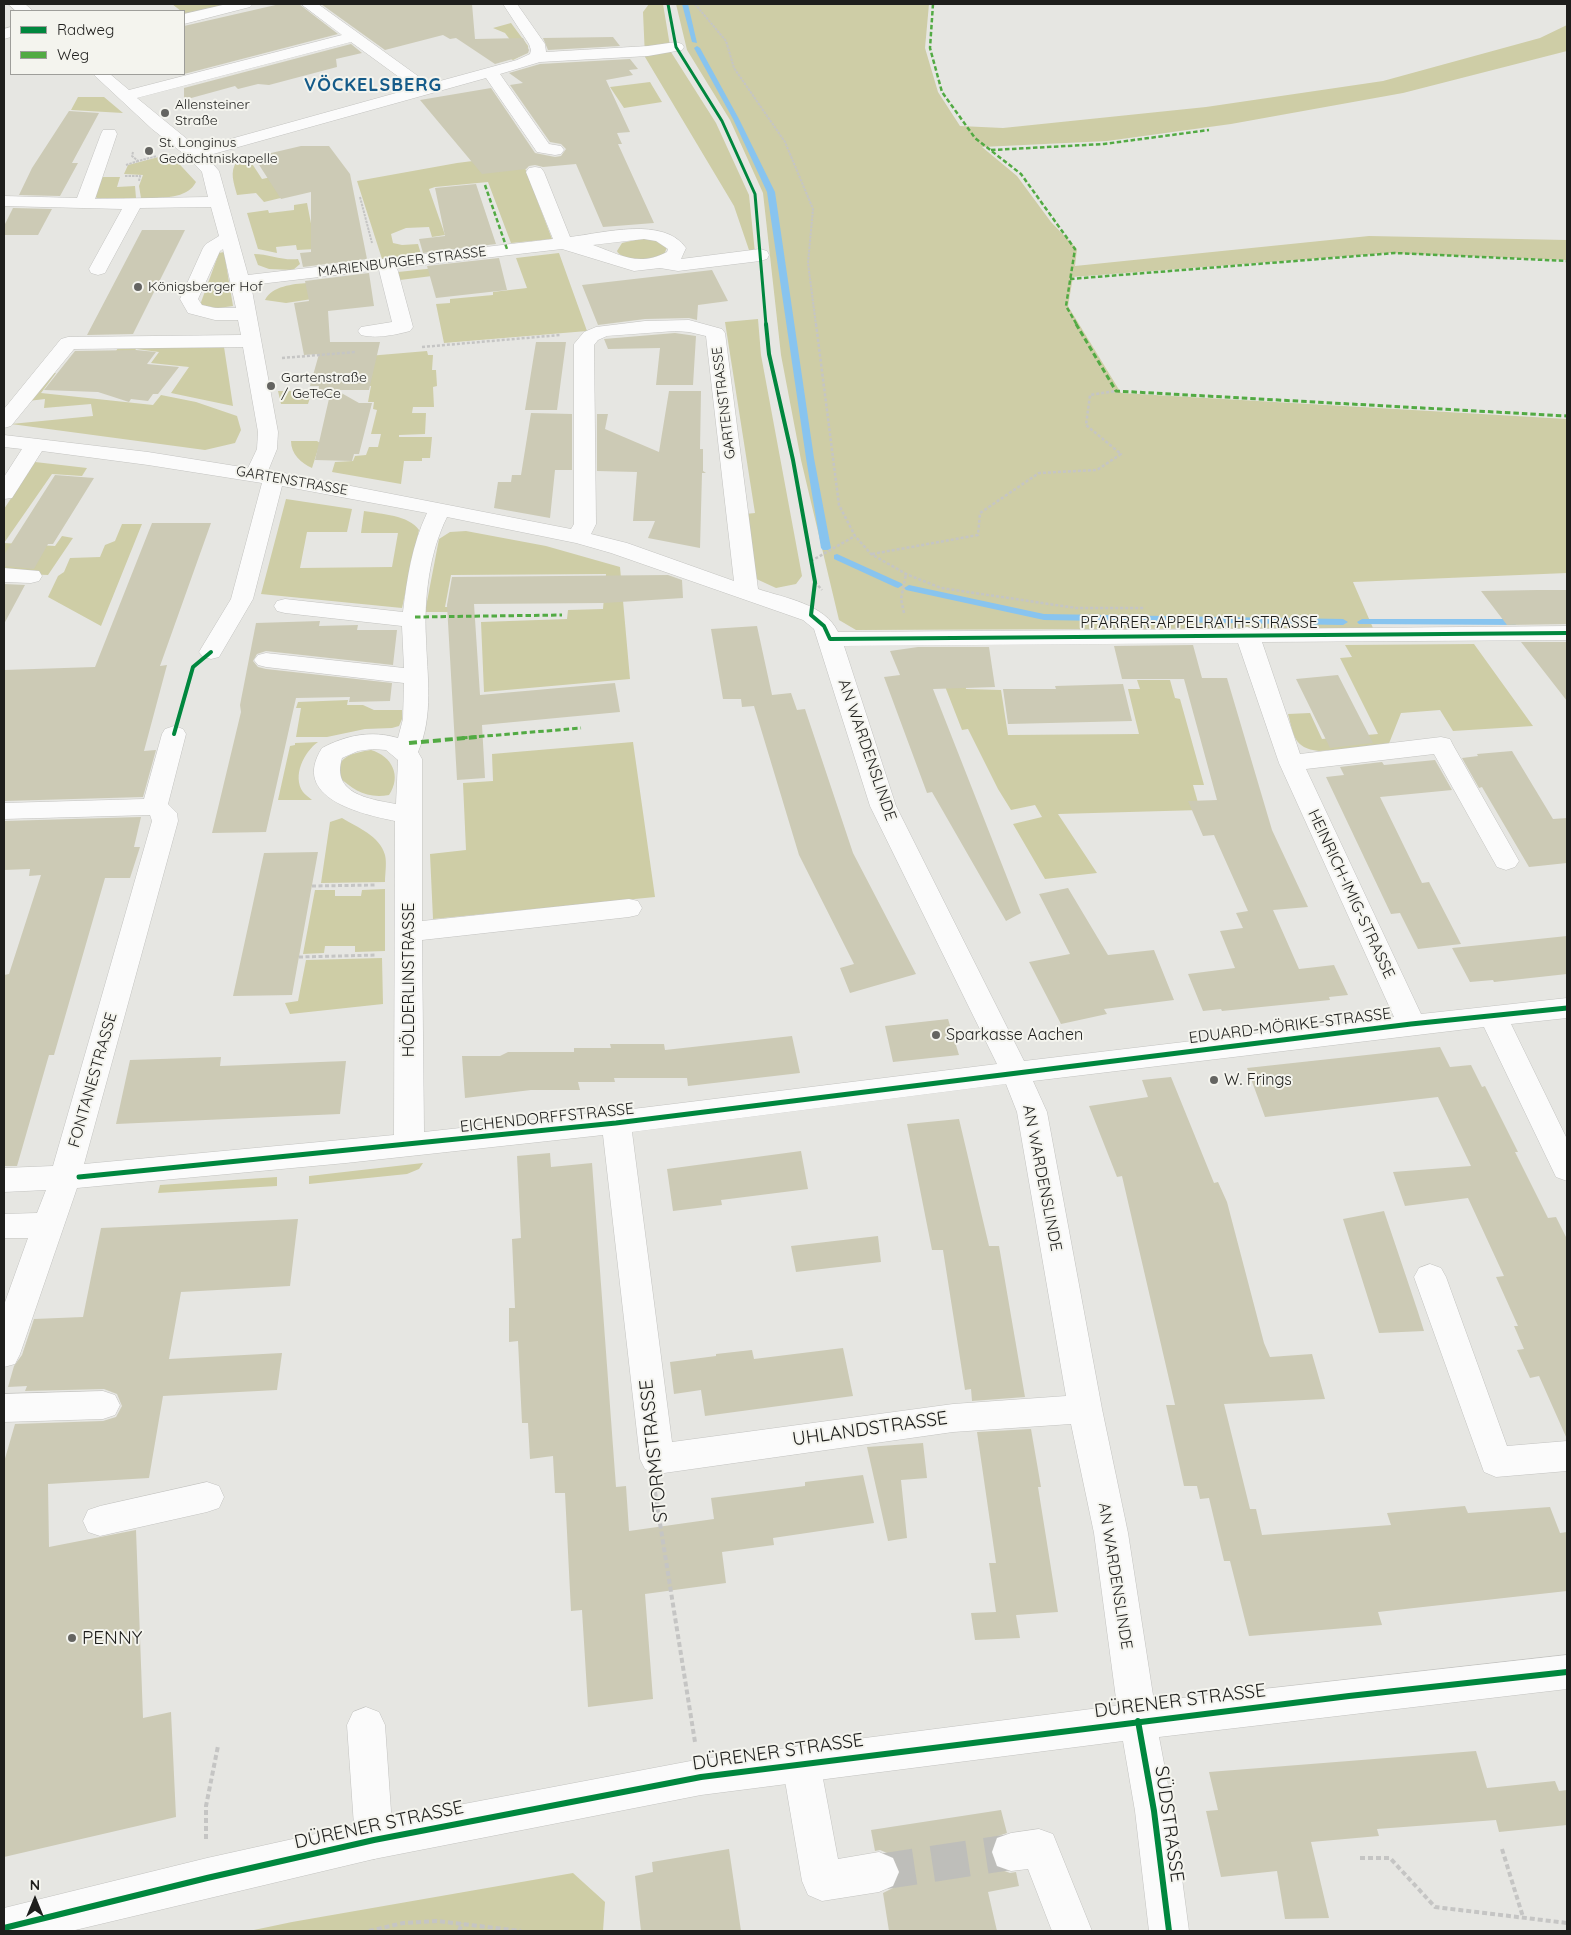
<!DOCTYPE html>
<meta charset="utf-8">
<style>
body{margin:0}
#map{position:relative;width:1571px;height:1935px;overflow:hidden;background:#e6e6e2;font-family:Quicksand,sans-serif}
canvas{display:block}
.frame{position:absolute;inset:0;border:5px solid #1e1e1c;pointer-events:none}
.legend{position:absolute;left:10px;top:10px;width:175px;height:65px;box-sizing:border-box;background:#f4f4ee;border:1px solid #9e9e9a;margin:0;padding:6px 9px;list-style:none;font-size:15px;color:#1e1e1c}
.legend li{display:flex;align-items:center;gap:10px;height:25px}
.legend b{width:25px;border:1px solid #9e9e9a}
.north{position:absolute;left:10px;top:1875px;width:50px;height:50px;-webkit-text-stroke:4px #f4f4ee;paint-order:stroke;rotate:0deg;font-size:14px;font-weight:700;line-height:20px;text-align:center;color:#1e1e1c}
.north::after{content:'';display:block;margin:auto;width:18px;height:22px;background:#1e1e1c;clip-path:polygon(50% 0,100% 100%,50% 72%,0 100%)}
</style>
<div id="map">
<canvas width="1571" height="1935"></canvas>
<div class="frame"></div>
<ul class="legend">
<li><b style="height:6px;background:#00873e"></b>Radweg</li>
<li><b style="height:6px;background:#52aa43"></b>Weg</li>
</ul>
<div class="north">N</div>
</div>
<script>
const ctx = document.querySelector('canvas').getContext('2d');
ctx.lineJoin = 'round';
function fill(path, color) {
  ctx.fillStyle = color;
  ctx.fill(path, 'evenodd');
}
function trace(path, color, width, dash) {
  ctx.strokeStyle = color;
  ctx.lineWidth = width;
  ctx.lineCap = dash ? 'butt' : 'round';
  ctx.setLineDash(dash || []);
  ctx.stroke(path);
}
function write(font, color, halo, rows, align = 'center') {
  ctx.font = font + ' Quicksand,sans-serif';
  ctx.lineWidth = 4;
  ctx.setLineDash([]);
  ctx.textBaseline = 'middle';
  ctx.strokeStyle = halo;
  ctx.fillStyle = color;
  for (const [text, x, y, turn = 0] of rows) {
    ctx.save();
    ctx.translate(x, y);
    ctx.rotate((+turn || 0) * Math.PI / 180);
    ctx.textAlign = isNaN(turn) ? turn : align;
    if (halo) ctx.strokeText(text, 0, 0);
    ctx.fillText(text, 0, 0);
    ctx.restore();
  }
}
const green = new Path2D(`
 M172,4H229L184,14V11H181Z
 M649,4H663L671,52L716,123L749,195L755,253H750L734,206L645,57L643,12Z
 M676,4H929L925,48L938,92L960,126L1003,128L1206,107L1383,81L1540,38L1567,25V51L1403,93L1231,124L1107,141L982,147L1017,176L1051,222L1077,249L1075,266L1369,236L1567,240V260L1389,253L1073,277L1068,306L1121,393L1567,419V573L1353,582L1373,628L856,630L839,620L801,460L781,355L763,193L730,120L687,50Z
 M511,23L528,46L527,53L513,60L503,55L514,45L505,33L493,28Z
 M650,82L662,102L624,108L610,87Z
 M78,97H104L123,113L71,110Z
 M170,154L196,182C187,200 158,198 141,198L139,186L143,175L124,174L128,165Z
 M520,155L552,239L511,243L488,182L435,187L429,189L445,235L432,237L429,227L406,228L391,234L393,243L402,245L418,244L421,254L382,259L357,181L457,163Z
 M249,159L262,179L291,173L293,195L264,202L256,193L237,195C234,183 229,172 237,161Z
 M100,177H120L117,187L135,186L136,198H97L93,195Z
 M307,203L316,249L297,250L296,245L276,247L277,253L258,249L247,213L268,210L269,213L294,210V205Z
 M644,238L659,241L667,247L664,255C661,256 657,259 653,260C645,262 620,259 617,251L622,243Z
 M224,252L233,306L218,308L200,305L219,253Z
 M559,253L587,331L444,343L436,304L450,303V299L493,295V292L527,288L516,258Z
 M254,254C269,254 283,261 298,259L300,264L293,270L269,269L258,265Z
 M436,268L440,275L400,280L398,272Z
 M307,283L312,299L286,303L265,300C272,286 293,284 307,283Z
 M758,319L761,355L802,576L796,584L776,588L752,577L745,514L755,513L725,322Z
 M119,346L224,347L233,406L171,393L189,367L151,363L159,352L136,349L133,354L115,353Z
 M427,351L428,355H433L432,370H436L437,386L433,387L434,407H413L412,413H426L425,434L399,435V437H432L430,458H422V461H404L401,484L332,472L335,462L353,461L355,456L366,455L369,447H378L381,434H371L377,410L373,409L374,402H368L371,386L359,385L368,356Z
 M51,373H56L41,393L153,405L161,395L196,402L237,416L241,430L235,443L205,450L11,424L93,416L91,404L44,408L45,399L28,401Z
 M278,391H312L308,404H281Z
 M291,441H317L320,443L312,468C301,463 291,454 291,441Z
 M35,462L87,468L82,476L52,474L4,543L55,546L62,536L73,538L48,575L4,573V509Z
 M286,499L352,509L347,532H307L300,568L392,567L398,533H361L364,511C381,514 409,515 419,530L402,608L261,594Z
 M122,524H142L101,626L48,597L58,576L64,572L70,558L100,557L105,545L115,541Z
 M466,531L546,546L620,567L630,679L484,692L481,622L567,619L568,610L603,609L606,574L451,575L445,607H449L448,612H425L439,539L450,532Z
 M1474,644L1533,726L1453,731L1440,710L1401,713L1388,746L1319,751C1293,748 1294,735 1288,714L1310,713L1322,739L1378,734L1340,658L1352,657L1345,645Z
 M960,647L966,689L1001,690L1008,735L1139,734L1128,689H1140L1137,680H1170L1175,698L1180,699L1204,785H1193L1200,810L1058,814L1097,873L1045,879L1013,824L1042,817L1035,805L1011,810L998,789L968,729L962,730L930,648Z
 M348,700L347,705H363L374,710H402V719L399,726L392,728L365,729L327,737H296L301,708H296L298,702Z
 M318,742C304,752 292,776 303,792C305,795 309,797 312,800H278L290,746L295,745V743Z
 M633,742L655,897L433,919L430,854L466,850L463,783L493,781L492,754Z
 M371,750C392,756 402,776 389,795C367,799 353,790 338,776C337,755 354,753 371,750Z
 M342,818C357,827 380,836 385,855C387,863 385,874 385,882L321,883L330,822Z
 M385,889V951L355,952V946H325L324,953L303,954L315,890H335V896H361L362,890Z
 M382,958L383,1004L290,1014L285,1003L298,1001L306,960Z
 M423,1163L419,1169L407,1174L309,1184V1176Z
 M277,1177V1186L158,1193L160,1185Z
 M573,1873L605,1902L603,1931H249L292,1922Z`);
const stream = new Path2D(`
 M682,4H688L697,43L692,42Z
 M697,46L700,48L739,119L775,192L814,458L831,548L829,550H823L821,548L806,458L767,192L733,119L694,48Z
 M837,554L901,583L903,585L898,588L895,587L834,559V555Z
 M909,585L1044,614L1343,619L1348,622L1343,625L1044,620L906,590L904,588Z
 M1362,619H1515L1520,622L1515,625L1359,624L1357,622Z`);
const building = new Path2D(`
 M280,4H299L338,34L184,74V26Z
 M321,4H472L475,39L523,38L529,50L528,53L516,58L495,64L456,38L450,39L443,35L385,50Z
 M613,37L620,46L548,50L543,38Z
 M351,44L362,53L336,59L337,67L269,85L258,84L238,89L235,86L184,100V88Z
 M630,59L638,69L629,70L633,75L606,80L630,132L617,133L622,144H618L654,223L603,227L576,164L543,167L535,165L529,166L526,169L482,174L420,100L491,88L535,153L555,157L561,156L566,149L561,144L550,142L510,85L523,83L509,73L540,64Z
 M69,111L99,113L72,163H78L60,196L19,195L32,168Z
 M301,146H329L350,174L367,259L303,267L300,253L311,252V192L281,199L254,157Z
 M476,184L496,244L423,253L419,239L445,236L435,188Z
 M13,208L52,209L38,235H4V226Z
 M142,230H185L133,334L87,335Z
 M499,258L507,290L436,298L427,266Z
 M712,270L728,301L698,305L697,320L689,318L645,319L598,325L582,285Z
 M369,273L374,306L328,311L330,342H380L369,390H336L359,403H372L359,454H354L352,461L315,460L331,390H318L319,386H310L319,354L304,355L294,303L309,301L305,281Z
 M675,333L696,336L693,385H656L660,348L608,349L604,339Z
 M536,342H566L557,410H525Z
 M136,350L156,352L147,364L179,367L158,394H153L148,401L131,399L129,402L98,392L44,390L75,351Z
 M669,391H701L700,449H703V471L706,473H702L700,548L648,538L655,521H633L637,472L597,471V414H608L605,429L659,452Z
 M531,413L572,414V470H555L550,518L494,508L498,482H511L512,475H521Z
 M55,475L94,478L53,544H48L34,569L4,566V555Z
 M152,523H211L160,666L167,665L144,751L156,750L143,797L4,801V670L95,667Z
 M668,575L682,580L683,598L604,603L474,604L480,695L615,683L620,712L482,725L485,778L457,780L447,605L452,577Z
 M4,584L25,585L4,624Z
 M1537,590H1567V624L1507,625L1481,591Z
 M320,621L319,626L358,625L357,630H397L393,665L266,651L257,654L253,661L258,667L266,669L392,683L390,701L349,702L350,697L296,698L266,832L212,833L241,712L240,705L256,623Z
 M757,626L772,695L791,693L797,710L805,709L853,853L916,974L850,993L840,968L854,964L799,855L754,706L742,707L741,699H723L711,629Z
 M1521,642H1567V701Z
 M1193,645L1202,678H1227L1272,830L1308,907L1273,910L1299,969L1334,965L1348,995L1329,997L1330,1000L1222,1011L1221,1009L1203,1011L1188,974L1235,968L1220,931L1243,928L1236,913L1248,911L1214,835L1203,836L1188,801L1217,800L1184,679H1122L1114,646Z
 M918,647H989L995,687L933,689L1021,913L1006,921L932,792L927,793L884,677L900,675L890,651Z
 M1338,675L1373,743L1330,748L1296,679Z
 M1123,684L1132,721L1008,724L1003,689H1056L1055,686Z
 M1512,751L1553,819L1567,818V863L1529,867L1482,787L1479,788L1462,758L1478,756L1477,754Z
 M1435,760L1452,790L1380,797L1422,883L1429,882L1461,944L1418,949L1400,913L1391,914L1326,777L1344,775L1340,767L1382,762L1384,765Z
 M141,817L134,847H140L130,878H105L54,1055H49L17,1166H4V975L9,974L41,875L29,876L30,869L4,870V821Z
 M318,852L292,995L233,996L264,853Z
 M1068,888L1108,955L1154,950L1174,1000L1104,1009L1107,1014L1061,1024L1029,962L1070,954L1039,894Z
 M1567,936V974L1494,982L1493,980L1470,982L1452,948Z
 M948,1019L959,1055L893,1062L885,1026Z
 M792,1036L800,1073L688,1086L687,1078H614L615,1082H578L580,1090H531L465,1098L462,1056H500L508,1052H574V1048H611L610,1044H664L665,1050Z
 M1440,1047L1450,1067L1471,1065L1482,1087L1485,1086L1518,1152H1515L1548,1218L1556,1217L1567,1239V1439L1539,1376L1530,1378L1517,1350L1524,1349L1514,1326H1518L1496,1277L1504,1276L1468,1198L1405,1206L1393,1172L1471,1166L1438,1097L1265,1117L1247,1068Z
 M221,1057L220,1066L346,1061L340,1114L116,1124L130,1060Z
 M1171,1077L1214,1183L1218,1182L1227,1202L1264,1343L1270,1357L1312,1354L1325,1399L1224,1404L1250,1509H1256L1262,1535L1391,1525L1387,1513L1465,1506L1468,1513L1550,1507L1560,1533L1567,1532V1591L1378,1612L1382,1625L1249,1636L1230,1561H1224L1209,1498L1200,1499L1197,1486H1184L1166,1405H1175L1122,1176L1117,1177L1089,1106L1148,1097L1142,1080Z
 M959,1119L989,1246H999L1025,1397L972,1401L971,1389L965,1390L943,1250H932L907,1124Z
 M801,1151L808,1189L721,1200L722,1205L673,1211L667,1169Z
 M550,1153L551,1167L592,1163L616,1487L626,1486L629,1531L714,1519L711,1498L805,1486V1482L863,1475L874,1523L773,1538L774,1545L722,1552L726,1583L645,1594L653,1699L588,1707L582,1610L571,1611L565,1493H555L553,1456L530,1459L528,1423H522L518,1341L509,1342V1308H515L512,1239L521,1238L517,1156Z
 M1384,1211L1418,1312L1424,1331L1379,1333L1343,1219Z
 M298,1219L290,1286L181,1292L169,1359L282,1353L277,1390L163,1396L149,1478L48,1484L49,1547L136,1530L143,1718L171,1712L176,1817L4,1857V1462L15,1424L103,1421L116,1417L122,1406L117,1394L104,1389L25,1391L27,1386L8,1387L14,1366L22,1355L34,1319L83,1317L101,1228Z
 M878,1236L881,1262L796,1272L791,1246Z
 M843,1348L853,1396L705,1416L701,1390L674,1394L670,1362L716,1356V1354L752,1350L754,1359Z
 M1031,1429L1041,1487H1038L1058,1612L1016,1615L1020,1638L975,1640L971,1613L996,1612L989,1563H996L977,1432Z
 M923,1443L927,1478L901,1480L907,1538L888,1541L867,1447Z
 M1476,1751L1487,1788L1555,1781L1559,1791L1567,1790V1825L1499,1832L1496,1820L1377,1829L1379,1836L1311,1842L1329,1918L1285,1919L1277,1871L1221,1877L1206,1811L1218,1810L1209,1772Z
 M1001,1810L1007,1833L995,1837L990,1853L996,1868L1010,1873L1016,1872L1019,1886L988,1892L997,1931H889L883,1893L895,1887L901,1871L894,1856L880,1850L875,1851L871,1830Z
 M729,1849L741,1931H641L635,1876L653,1872L652,1862Z`);
const minorTunnel = new Path2D(`
 M879,1872L1011,1852`);
const pathFar3 = new Path2D(`
 M695,4L726,41L734,68L785,142L813,209L808,263L816,325
 M133,152L132,156L138,161L157,156
 M126,165L138,161
 M125,176H140L139,181
 M360,197L372,243`);
const pathFar2 = new Path2D(`
 M816,324L839,505L855,536L871,554L906,574L941,588L1076,608H1145
 M422,347L560,335
 M282,358L356,352
 M872,554L978,535L980,513L1039,473L1097,470L1121,454L1086,425L1090,395L1116,391
 M811,561L855,536
 M815,582L822,590
 M904,613L901,599L906,574
 M181,709L191,672`);
const pathFar1 = new Path2D(`
 M312,886L376,885
 M299,957L376,955`);
const path = new Path2D(`
 M655,1492L695,1742
 M206,1839V1806L218,1746
 M1502,1849L1523,1917
 M1360,1858H1390L1435,1907L1567,1923
 M369,1931L403,1923L437,1921L521,1931
 M459,1931L462,1923`);
const minor = new Path2D(`
 M8,4H25L33,11H16Z
 M227,4H253L250,7L184,24V14Z
 M301,4H318L429,84L517,60L530,54L531,50L529,44L503,4H517L545,44L546,52L648,46L676,42L682,44L684,47L682,50L648,56L540,62L500,74L549,144L561,146L564,150L561,154L555,155L537,152L486,78L206,156L219,171L248,275L553,239L526,172L529,168L535,167L541,168L544,172L570,237C603,233 664,216 686,248L681,259L760,249L767,251L769,255L767,259L760,261L678,271L660,268L634,271L562,249L397,268L413,327L410,331C395,335 376,339 361,335L358,331L361,327L392,322L379,270L251,285L278,432L277,449L268,471H274L571,529L574,524V344L584,332L596,327L645,321L689,320L722,329L725,333L758,589C785,598 825,604 838,632L1240,629L1247,627L1253,629L1567,626V640L1262,642L1300,754L1441,737L1450,739L1453,745L1519,861L1515,867L1506,870L1497,867L1434,754L1306,769L1421,1014L1567,998V1018L1511,1024L1567,1139V1181L1556,1177L1484,1027L1033,1081L1047,1112L1102,1409L1128,1533L1157,1721L1151,1734L1138,1739L1125,1734L1119,1721L1094,1533L1071,1424L953,1432L657,1474L645,1469L640,1459L603,1135L346,1163L77,1188L20,1354L15,1364L4,1367V1305L28,1238H4V1214L37,1213L46,1190L4,1192V1168L53,1166L152,821L150,815L4,819V803L144,799L162,734L165,729L174,726L183,729L186,734L168,804L177,813L178,821L84,1164L394,1135L395,821C361,814 290,798 322,748C346,735 372,730 398,738L403,719L404,683L266,667L258,665L254,660L258,655L266,653L404,668L402,626L285,613L277,611L274,606L277,601L285,599L403,612C407,578 412,545 427,513L282,486L253,599L219,657L211,659L203,657L199,652L231,599L262,483L148,465L42,451L12,498L4,499V477L22,449L4,447V435L148,452L248,468L257,449L258,432L243,347L74,349L11,426L4,428V409L61,339L68,337L241,335L238,320H215L188,313L180,299L203,248L206,244L219,236L211,207L140,208L107,269L105,273L98,275L91,273L89,269L122,209L4,206V196L77,198L101,134L103,130H115L117,134L95,199L208,197L202,172L189,158L152,129L93,74H110L129,90L342,35ZM351,42L414,88L198,148L137,98ZM644,239L656,241L668,249L667,252C638,267 621,255 593,245ZM223,249L236,308H215L202,305L198,299L220,251ZM675,331L689,332L706,336L734,581L627,543L591,534L596,524L594,345L598,340L607,336ZM447,517L576,543L611,553L803,620L814,629L870,806L997,1064L641,1108L424,1132L422,940L629,917L638,915L642,908L638,901L629,899L422,921V759L418,752C434,715 427,676 426,638C424,599 429,553 447,517ZM1238,643L1279,763L1394,1017L1024,1061L896,806L844,646ZM373,749L386,750L398,760L396,804C369,799 331,794 342,758L358,751ZM1006,1084L1017,1112L1066,1396L953,1404L672,1442L632,1132Z
 M11,27V37L4,39V29Z
 M4,568L39,571L42,576L39,581L31,583L4,582Z
 M1430,1264L1441,1268L1446,1277L1507,1446L1567,1441V1471L1496,1477L1484,1472L1414,1277L1419,1268Z
 M103,1391L115,1395L120,1405L115,1415L103,1419L4,1422V1394Z
 M207,1482L219,1486L224,1497L219,1508L207,1512L100,1536L88,1532L83,1521L88,1510L100,1506Z
 M366,1707L379,1712L385,1725L393,1840L388,1854L374,1859L360,1854L355,1840L347,1725L353,1712Z
 M801,1745L814,1750L820,1763L838,1859L879,1852L893,1858L899,1872L893,1886L879,1892L822,1901L808,1895L802,1881L782,1763L788,1750Z
 M1039,1829L1053,1834L1092,1931H1052L1028,1869L1011,1871L997,1866L992,1852L997,1838L1011,1833Z`);
const major = new Path2D(`
 M1567,1655V1689L1159,1737L1173,1811L1189,1931H1149L1135,1811L1123,1741L701,1795L374,1859L71,1931H4V1908L207,1858L374,1821L701,1759L1138,1703Z`);
const quietFar2 = new Path2D(`
 M933,4L930,48L942,92L975,138L1021,174L1075,249L1066,306L1077,325
 M991,150L1104,144L1209,130
 M485,185L507,249
 M1070,279L1395,253L1567,261`);
const quietFar1 = new Path2D(`
 M1076,324L1116,391L1567,416
 M415,617L562,615
 M462,738L581,728`);
const quiet = new Path2D(`
 M409,743L477,737`);
const cyclewayFar3 = new Path2D(`
 M668,4L676,47L722,121L755,194L766,325`);
const cyclewayFar2 = new Path2D(`
 M766,324L769,354L793,460L815,582L811,615L824,626L830,639L1567,633
 M174,734L193,667L211,652`);
const cyclewayFar1 = new Path2D(`
 M79,1177L616,1123L1411,1024L1567,1008`);
const cycleway = new Path2D(`
 M1138,1721L1154,1811L1169,1931
 M4,1928L207,1878L374,1840L701,1777L1349,1696L1567,1672`);
const markers = [
 [165,113,5,"#646461"],
 [149,151,5,"#646461"],
 [138,287,5,"#646461"],
 [271,386,5,"#646461"],
 [936,1035,5,"#646461"],
 [1214,1080,5,"#646461"],
 [72,1638,5,"#646461"]
];
const farPoinames = [
 ["Allensteiner",175,105],
 ["Straße",175,121],
 ["St. Longinus",159,143],
 ["Gedächtniskapelle",159,159],
 ["Königsberger Hof",148,287],
 ["Gartenstraße",281,378],
 ["/ GeTeCe",281,394]
];
const farStreetnames = [
 ["MARIENBURGER STRASSE",402,262,-7],
 ["GARTENSTRASSE",724,403,-97],
 ["GARTENSTRASSE",292,481,10]
];
const streetNames = [
 ["PFARRER-APPELRATH-STRASSE",1199,623],
 ["AN WARDENSLINDE",867,750,71],
 ["HEINRICH-IMIG-STRASSE",1351,894,65],
 ["HÖLDERLINSTRASSE",409,980,-90],
 ["EDUARD-MÖRIKE-STRASSE",1290,1026,-7],
 ["FONTANESTRASSE",93,1080,-74],
 ["EICHENDORFFSTRASSE",547,1118,-6],
 ["AN WARDENSLINDE",1042,1178,79],
 ["AN WARDENSLINDE",1115,1576,81]
];
const poiNames = [
 ["Sparkasse Aachen",946,1035],
 ["W. Frings",1224,1080]
];
const farDistrictnames = [
 ["VÖCKELSBERG",373,86]
];
const nearStreetnames = [
 ["UHLANDSTRASSE",870,1429,-8],
 ["STORMSTRASSE",654,1451,-96],
 ["DÜRENER STRASSE",1180,1701,-7],
 ["DÜRENER STRASSE",778,1752,-8],
 ["SÜDSTRASSE",1169,1824,82],
 ["DÜRENER STRASSE",379,1825,-12]
];
const nearPoinames = [
 ["PENNY",82,1638]
];
fill(green, '#cecda6');
fill(stream, '#88c4ef');
fill(building, '#cccab5');
trace(minorTunnel, '#bebeba', 36, [36, 18]);
trace(minor, '#c3c3c0', 1);
trace(major, '#c3c3c0', 1);
trace(pathFar3, '#c5c5c4', 2, [2.5, 1]);
trace(pathFar2, '#c5c5c4', 2.5, [3, 2]);
trace(pathFar1, '#c5c5c4', 3, [4, 2.5]);
trace(path, '#c5c5c4', 4, [5, 3]);
fill(minor, '#fbfbfb');
fill(major, '#fbfbfb');
trace(quietFar2, '#52aa43', 2.5, [4.5, 2.5]);
trace(quietFar1, '#52aa43', 3, [5.5, 3]);
trace(quiet, '#52aa43', 4, [8, 4]);
trace(cyclewayFar3, '#00873e', 3);
trace(cyclewayFar2, '#00873e', 4);
trace(cyclewayFar1, '#00873e', 5);
trace(cycleway, '#00873e', 6);
for (const [x, y, r, color] of markers) {
  const dot = new Path2D();
  dot.arc(x, y, r, 0, 2 * Math.PI);
  ctx.fillStyle = color;
  ctx.fill(dot);
  trace(dot, '#f4f4ee', 2);
}
write('14px', '#1e1e1c', '#f4f4ee', farPoinames, 'left');
write('14px', '#1e1e1c', '#f4f4ee', farStreetnames);
write('16px', '#1e1e1c', '#f4f4ee', streetNames);
write('16px', '#1e1e1c', '#f4f4ee', poiNames, 'left');
ctx.letterSpacing = '1px';
write('bold 18px', '#155b89', '#f4f4ee', farDistrictnames);
ctx.letterSpacing = '0px';
write('19px', '#1e1e1c', '#f4f4ee', nearStreetnames);
write('19px', '#1e1e1c', '#f4f4ee', nearPoinames, 'left');
</script>
